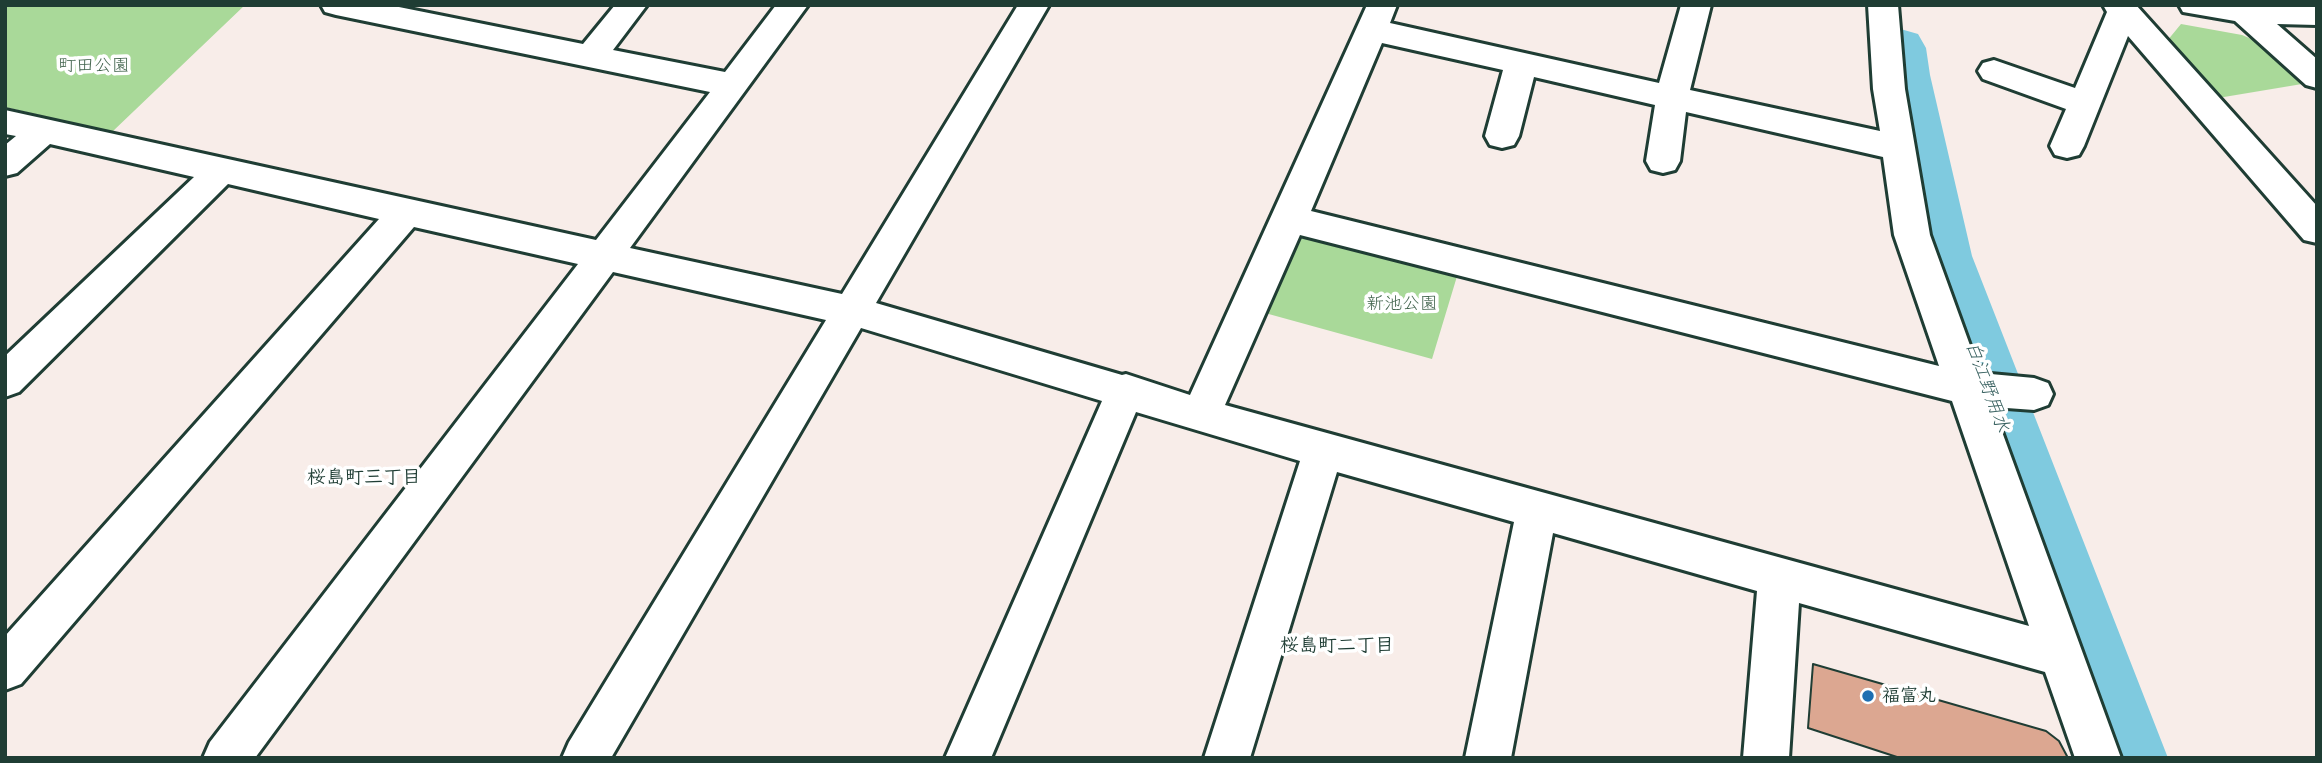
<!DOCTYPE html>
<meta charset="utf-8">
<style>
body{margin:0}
#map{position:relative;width:2322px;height:763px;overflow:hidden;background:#f8ede9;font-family:"Shantell Sans",sans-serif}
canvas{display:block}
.frame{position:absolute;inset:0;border:7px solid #1f3d34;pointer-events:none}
</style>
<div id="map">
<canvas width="2322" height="763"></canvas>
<div class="frame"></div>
</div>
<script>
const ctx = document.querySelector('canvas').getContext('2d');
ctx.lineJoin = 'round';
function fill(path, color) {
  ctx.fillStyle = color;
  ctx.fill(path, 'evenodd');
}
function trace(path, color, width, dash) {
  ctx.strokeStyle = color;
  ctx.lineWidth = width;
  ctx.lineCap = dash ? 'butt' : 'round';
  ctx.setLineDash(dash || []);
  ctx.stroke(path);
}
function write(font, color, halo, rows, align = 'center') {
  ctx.font = font + ' "Shantell Sans","Klee One",sans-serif';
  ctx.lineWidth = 7;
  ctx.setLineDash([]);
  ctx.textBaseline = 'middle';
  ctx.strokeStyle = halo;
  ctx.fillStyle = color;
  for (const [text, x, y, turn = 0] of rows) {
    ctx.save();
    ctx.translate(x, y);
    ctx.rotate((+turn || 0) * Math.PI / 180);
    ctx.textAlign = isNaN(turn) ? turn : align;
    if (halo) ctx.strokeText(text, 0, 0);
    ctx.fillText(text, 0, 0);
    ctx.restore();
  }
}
const green = new Path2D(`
 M5,5H245L112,132L5,107Z
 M2181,24L2242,35L2268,46L2308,83L2218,98L2167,41Z
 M1313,236L1458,273L1432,359L1265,313L1294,240Z`);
const river = new Path2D(`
 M1897,28L1918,34L1926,48L1930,75L1972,256L2168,758H2082L1906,256L1870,75L1868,48L1876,34Z`);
const building = new Path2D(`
 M1813,664L2046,731L2059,741L2068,758H1900L1808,728Z`);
const minor = new Path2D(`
 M321,5H389L583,44L615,5H647L613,50L725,72L776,5H808L630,248L842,294L1018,5H1049L876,303L1122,375L1126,374L1190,395L1367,5H1397L1390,23L1659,83L1681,5H1711L1690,90L1880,131L1873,89L1868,5H1898L1905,89L1930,235L1980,373L2034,378L2048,383L2053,394L2048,405L2034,410L1993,407L2121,758H2075L2045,672L1799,603L1789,758H1743L1757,591L1553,533L1511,758H1465L1514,522L1337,472L1250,758H1204L1300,461L1136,412L991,758H945L1102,401L861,328L611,758H562L569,742L826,320L613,272L255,758H203L210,742L578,264L414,227L21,684L5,690V636L379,219L228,184L19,392L5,397V356L194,177L50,144L17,173L5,176V145L16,136L5,134V110L596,240L710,92L336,15L325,12ZM1382,43L1503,70L1485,136L1490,145L1502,148L1514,145L1519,136L1534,77L1655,105L1646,161L1651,170L1663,173L1675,170L1680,161L1686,112L1883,157L1894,235L1939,366L1311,211ZM1300,235L1952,401L2029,626L1225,405Z
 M2103,5H2136L2317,206V243L2304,240L2128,36L2084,146L2079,155L2067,158L2055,155L2050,146L2066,109L1983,79L1978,71L1983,63L1994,60L2075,88L2107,12Z
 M2179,5H2317V25L2277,24L2317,59V88L2306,85L2235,21L2183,12Z`);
const markers = [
 [1868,696,7,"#1f6fb2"]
];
const parkNames = [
 ["町田公園",94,66],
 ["新池公園",1402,304]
];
const poiNames = [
 ["福富丸",1882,696]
];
const waterNames = [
 ["白江野用水",1987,387,70]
];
const neighbourhoodNames = [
 ["桜島町三丁目",364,478],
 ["桜島町二丁目",1337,646]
];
fill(green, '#a9d999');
fill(river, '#7fcadf');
fill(building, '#dca791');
trace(building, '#1f3d34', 2);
trace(minor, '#1f3d34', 6);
fill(minor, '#fff');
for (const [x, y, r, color] of markers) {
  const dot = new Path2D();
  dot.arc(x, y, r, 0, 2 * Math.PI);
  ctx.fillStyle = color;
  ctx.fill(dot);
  trace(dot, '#fff', 2.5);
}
write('18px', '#42644d', '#fff', parkNames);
write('bold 18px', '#1f3d34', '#fff', poiNames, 'left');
write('italic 19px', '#37605f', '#fff', waterNames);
write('bold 19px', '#1f3d34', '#fff', neighbourhoodNames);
</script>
